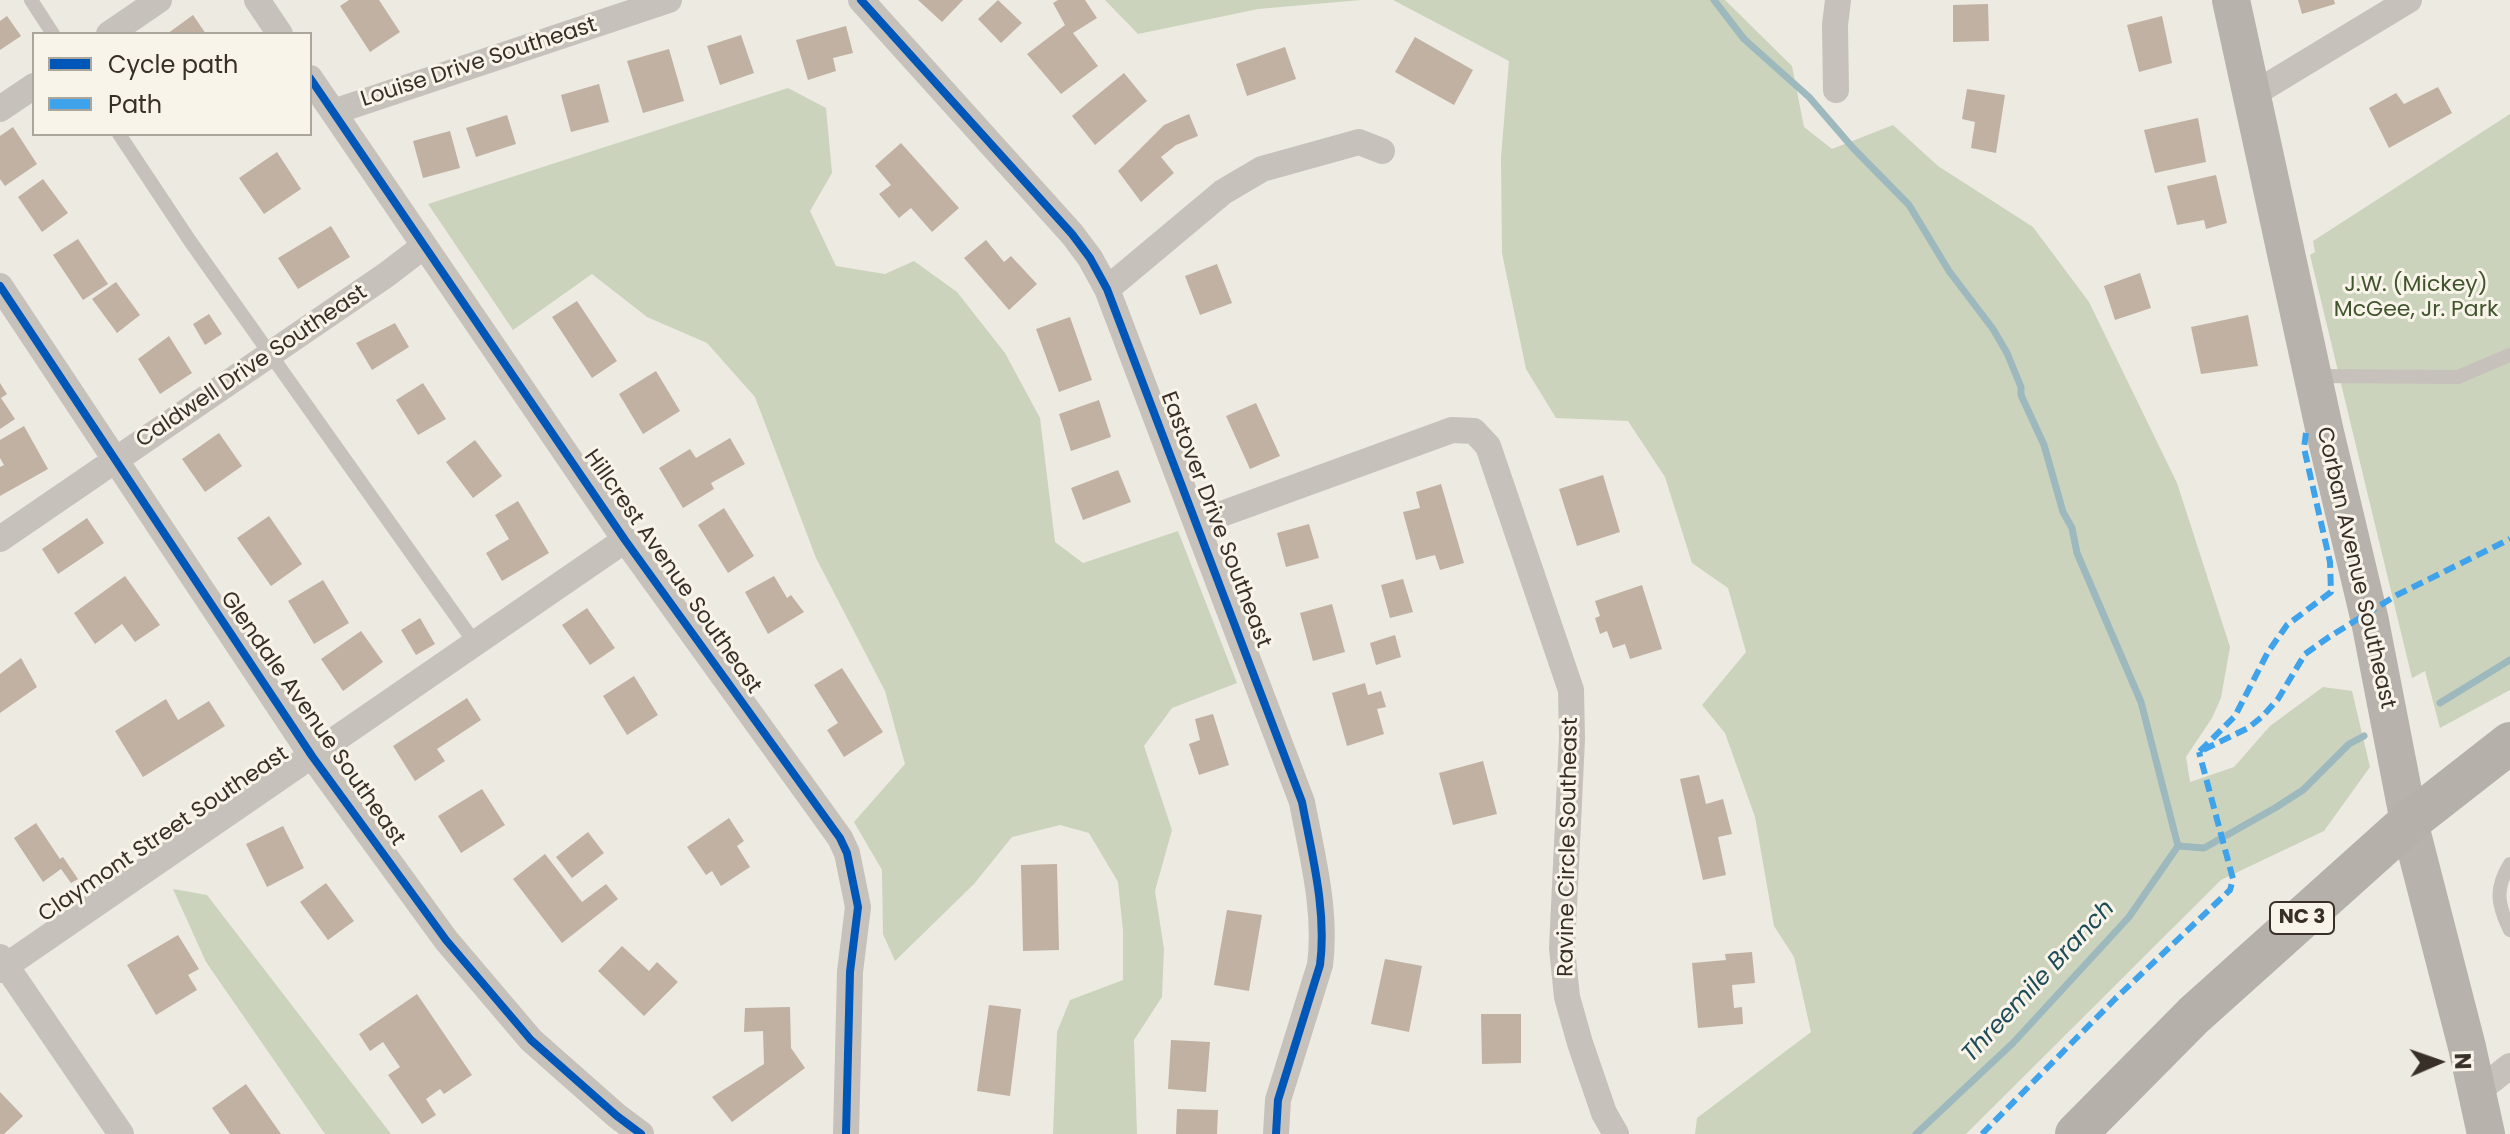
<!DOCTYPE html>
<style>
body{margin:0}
#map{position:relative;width:2510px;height:1134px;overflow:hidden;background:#edeae2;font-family:Poppins,sans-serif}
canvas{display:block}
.legend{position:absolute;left:32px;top:32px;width:280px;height:104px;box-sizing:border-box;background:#f9f4e9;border:2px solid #aba59c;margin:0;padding:10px 14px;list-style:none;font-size:24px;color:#372f28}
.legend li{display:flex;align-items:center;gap:16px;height:40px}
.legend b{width:40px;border:2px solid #aba59c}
.north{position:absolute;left:2398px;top:1022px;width:80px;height:80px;-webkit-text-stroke:6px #f9f4e9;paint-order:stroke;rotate:88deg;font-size:22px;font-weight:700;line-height:32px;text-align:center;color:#372f28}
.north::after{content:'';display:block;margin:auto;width:28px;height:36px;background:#372f28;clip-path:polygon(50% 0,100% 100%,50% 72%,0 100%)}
</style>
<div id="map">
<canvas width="2510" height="1134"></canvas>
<ul class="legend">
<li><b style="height:10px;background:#0057b8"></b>Cycle path</li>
<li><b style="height:10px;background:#3fa3eb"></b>Path</li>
</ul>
<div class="north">N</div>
</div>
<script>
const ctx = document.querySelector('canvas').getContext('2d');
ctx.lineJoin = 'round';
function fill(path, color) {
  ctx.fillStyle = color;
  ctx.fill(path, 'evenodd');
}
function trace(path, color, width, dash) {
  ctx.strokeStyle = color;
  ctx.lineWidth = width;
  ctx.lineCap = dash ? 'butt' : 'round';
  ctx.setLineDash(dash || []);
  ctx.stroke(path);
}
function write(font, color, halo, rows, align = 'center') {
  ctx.font = font + ' Poppins,sans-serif';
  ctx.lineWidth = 6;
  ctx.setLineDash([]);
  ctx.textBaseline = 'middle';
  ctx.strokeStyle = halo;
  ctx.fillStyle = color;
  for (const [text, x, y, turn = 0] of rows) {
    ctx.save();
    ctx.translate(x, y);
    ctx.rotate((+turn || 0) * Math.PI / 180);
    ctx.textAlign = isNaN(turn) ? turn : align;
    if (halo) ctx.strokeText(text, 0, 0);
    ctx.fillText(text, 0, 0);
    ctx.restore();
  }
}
const green = new Path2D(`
 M1105,0H1361L1258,9L1138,34Z
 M1393,0H1725L1792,66L1804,127L1832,149L1893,125L1938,166L2033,227L2089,302L2177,483L2230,647L2221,698L2212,718L2186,757L2190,782L2234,767L2270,726L2323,687L2352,691L2370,767L2324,831L2221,880L1966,1134H1695L1697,1118L1811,1032L1794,957L1774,926L1755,817L1725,733L1702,705L1746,652L1728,588L1692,563L1665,477L1628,421L1556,418L1526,369L1502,253L1501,157L1509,61Z
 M788,88L826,108L832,173L810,211L836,266L885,274L914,261L957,292L1005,353L1040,418L1055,542L1083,563L1178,531L1237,683L1172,708L1144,746L1172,830L1155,891L1164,949L1162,997L1134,1040L1137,1134H1053L1057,1032L1070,1000L1123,980V931L1118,882L1089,833L1060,825L1012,837L974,884L895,961L883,934L882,870L854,822L905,764L885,691L816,558L755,397L707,343L647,317L592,274L513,330L428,204Z
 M2510,114V690L2440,728L2425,671L2412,678L2310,255L2315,252L2313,241Z
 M173,889L207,895L391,1134H325L206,962Z`);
const stream = new Path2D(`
 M1714,0L1744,39L1809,97L1853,148L1909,205L1949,271L1993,329L2007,353L2021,387V395L2044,445L2063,512L2072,528L2077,553L2141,702L2178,846
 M2440,703L2510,660
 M2178,846L2204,848L2275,808L2303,790L2349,744L2364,736
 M1916,1134L2013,1043L2129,917L2178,846`);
const building = new Path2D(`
 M349,0H379L400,32L370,52L340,6Z
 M918,0H963L942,22Z
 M998,0L1022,23L1001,43L978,19Z
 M1058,0H1085L1097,18L1073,33L1098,66L1061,94L1027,54L1065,25L1053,3Z
 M2298,0H2334L2335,4L2302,14Z
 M1988,4L1989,41L1953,42V5Z
 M193,15L206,34H167Z
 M7,16L21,36L0,50V21Z
 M2162,16L2172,63L2139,72L2127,25Z
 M846,26L853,53L833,58L836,71L808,80L796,40Z
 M741,35L754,73L720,85L707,46Z
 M1415,37L1473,70L1454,105L1395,72Z
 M1285,47L1296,79L1247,96L1236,64Z
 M669,49L684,101L643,113L627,61Z
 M1124,73L1147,101L1095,145L1072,116Z
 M599,84L609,122L571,132L561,95Z
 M2438,87L2452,113L2389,148L2369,108L2396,93L2404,104Z
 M1967,89L2005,95L1996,153L1971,148L1975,122L1962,119Z
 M1189,114L1198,136L1176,145L1161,157L1174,173L1141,202L1118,171L1164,125Z
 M507,115L516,144L476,157L466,128Z
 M2198,118L2206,162L2155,173L2144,130Z
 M13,127L37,164L5,186L0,179V136Z
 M450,131L460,168L423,178L413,141Z
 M901,143L959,208L932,232L911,208L899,218L879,194L891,185L875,166Z
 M277,152L301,189L264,214L239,178Z
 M2216,175L2227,223L2206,229L2204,220L2177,225L2167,186Z
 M43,179L68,213L42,232L18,197Z
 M331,226L350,257L298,289L278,258Z
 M78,239L108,284L83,300L53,255Z
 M986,240L1004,262L1011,256L1037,284L1009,310L964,258Z
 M1217,264L1232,303L1200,315L1185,276Z
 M2140,273L2151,308L2115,320L2104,286Z
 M116,282L140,315L117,333L92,299Z
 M577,301L617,361L592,378L552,317Z
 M209,314L222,334L205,345L193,324Z
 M2248,315L2258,366L2201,374L2191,327Z
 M1070,317L1092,380L1059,392L1036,329Z
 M395,323L409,347L372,370L356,343Z
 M169,336L192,373L160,394L138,359Z
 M656,371L680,411L643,434L619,394Z
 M0,383L7,394L1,398L15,419L0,429Z
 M423,383L446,419L418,435L396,400Z
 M1099,400L1111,437L1071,451L1059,414Z
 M1256,403L1280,456L1250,469L1226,416Z
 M24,426L48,469L0,496V467L4,465L0,458V440Z
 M219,433L242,466L205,492L182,459Z
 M730,438L745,464L711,483L714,489L683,508L659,468L690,449L696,458Z
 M475,440L502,476L473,498L446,462Z
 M1118,470L1131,502L1083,520L1071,488Z
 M1603,475L1620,532L1577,546L1559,489Z
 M1441,484L1464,563L1440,570L1435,555L1416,560L1403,512L1420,508L1416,492Z
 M518,501L549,553L502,581L486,553L509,539L495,515Z
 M724,508L754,556L728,573L698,525Z
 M269,516L302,564L271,586L237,538Z
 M87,518L104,543L58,574L42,549Z
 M1309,524L1319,558L1286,567L1277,533Z
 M125,576L160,625L135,642L122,624L95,644L74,613Z
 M774,576L787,598L791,595L804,612L768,634L745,592Z
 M1403,579L1413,612L1390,618L1381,585Z
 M323,580L349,623L314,644L288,601Z
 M1642,585L1662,649L1630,659L1625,644L1613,648L1607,631L1600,634L1595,618L1600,616L1595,601Z
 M1332,604L1345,652L1313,661L1300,613Z
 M587,608L615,648L590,665L562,625Z
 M420,618L435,644L416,655L401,630Z
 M361,631L383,662L343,691L321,659Z
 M1395,635L1401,657L1376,665L1370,643Z
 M21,658L37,687L0,713V674Z
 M842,668L883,732L844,757L827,730L838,723L814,685Z
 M634,676L658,715L627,735L603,696Z
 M1365,683L1368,695L1381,691L1386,707L1377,709L1384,734L1347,746L1332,693Z
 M467,698L481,720L437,749L445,761L415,781L393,746Z
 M166,699L178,720L209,701L225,726L143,777L115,731Z
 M1213,714L1229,765L1199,775L1189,744L1200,740L1195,719Z
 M1483,761L1497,814L1453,825L1439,773Z
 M1699,775L1706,804L1723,799L1732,834L1718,837L1726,875L1703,880L1680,779Z
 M482,789L505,825L461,853L438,816Z
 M729,818L744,841L737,846L750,867L721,886L712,871L706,875L687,847Z
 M36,823L60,859L63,857L78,879L71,883L61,869L43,882L14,838Z
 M283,826L304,868L267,887L246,844Z
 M588,832L604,853L572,878L556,857Z
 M545,854L582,902L606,884L618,899L562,943L513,879Z
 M1057,864L1059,950L1023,951L1021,865Z
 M326,883L354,921L328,940L300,902Z
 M1227,910L1262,915L1249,991L1214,985Z
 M178,935L199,969L188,975L197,990L156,1015L127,965Z
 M622,946L649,971L657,962L678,982L644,1016L598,971Z
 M1752,952L1755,983L1732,985L1734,1008L1742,1007L1743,1024L1698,1028L1692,963L1726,960L1725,954Z
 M1385,959L1422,966L1409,1032L1371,1024Z
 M417,994L472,1075L444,1094L440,1089L426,1099L436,1115L422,1124L388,1075L400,1067L383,1042L370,1051L359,1034Z
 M989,1005L1021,1009L1010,1096L977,1091Z
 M790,1007L791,1048L805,1068L732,1122L712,1097L764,1064L763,1031L744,1032L745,1008Z
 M1481,1014H1521V1063L1482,1064Z
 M1171,1040L1210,1042L1206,1092L1168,1089Z
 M246,1084L281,1134H230L212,1108Z
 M0,1092L23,1116L4,1134H0Z
 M1177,1109L1218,1110L1217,1134H1176Z`);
const service = new Path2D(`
 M31,0L53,34
 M119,134L190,241L475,643
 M2313,376L2458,377L2510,355
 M2510,864C2495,888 2497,904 2510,930`);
const minor = new Path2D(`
 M257,0L280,34
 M861,0L1072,234L1090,258L1107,289L1302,802C1312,855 1327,911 1320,965L1278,1100L1276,1134
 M109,34L159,0
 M310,78L625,540L840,838L847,853L858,907L850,972L846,1134
 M1836,90L1835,25L1838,0
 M2252,95L2409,0
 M0,109L34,86
 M333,112L669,0
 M0,286L312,756L446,940L531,1040L617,1116L641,1134
 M1107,289L1223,192L1262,169L1359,142L1382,151
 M1197,523L1452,430L1474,431L1488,446L1571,690L1572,739L1562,948L1567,997L1580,1043L1604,1113L1616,1134
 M0,539L386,275L424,246
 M0,957L121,1134
 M0,970L625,540
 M2477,1092L2510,1066`);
const secondary = new Path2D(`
 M2231,0L2324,428L2370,621L2409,822L2467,1047L2486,1134`);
const primary = new Path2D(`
 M2076,1134L2194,1015L2409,822L2510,743`);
const quiet = new Path2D(`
 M2306,433L2304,448L2330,562L2331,592L2287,625L2268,652L2235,716L2199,752L2248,728L2263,716L2278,699L2305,654L2329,637L2397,595L2510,539
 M1982,1134L2115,999L2230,890L2233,879L2199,752`);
const cycleway = new Path2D(`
 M861,0L1072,234L1090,258L1107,289L1302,802C1312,855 1327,911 1320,965L1278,1100L1276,1134
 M310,78L625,540L840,838L847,853L858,907L850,972L846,1134
 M0,286L312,756L446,940L531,1040L617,1116L641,1134`);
const shields = [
 [2302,918,64]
];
const shieldNames = [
 ["NC 3",2302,918]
];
const streetNames = [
 ["Louise Drive Southeast",479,63,-18],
 ["Caldwell Drive Southeast",252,367,-34],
 ["Eastover Drive Southeast",1215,520,69],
 ["Corban Avenue Southeast",2355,568,77],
 ["Hillcrest Avenue Southeast",672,572,55],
 ["Glendale Avenue Southeast",312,719,55],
 ["Claymont Street Southeast",164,835,-34],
 ["Ravine Circle Southeast",1569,847,-89]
];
const parkNames = [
 ["J.W. (Mickey)",2416,285],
 ["McGee, Jr. Park",2416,310]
];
const waterNames = [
 ["Threemile Branch",2039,982,-47]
];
fill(green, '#cbd3bc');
trace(stream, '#9eb9be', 7);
fill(building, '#c0b1a3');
trace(service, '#c6c1ba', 14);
trace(minor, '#c6c1ba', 26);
trace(secondary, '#b7b2ab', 38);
trace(primary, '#b5b0aa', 42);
trace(quiet, '#3fa3eb', 6, [12, 6]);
trace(cycleway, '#0057b8', 8);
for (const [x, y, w] of shields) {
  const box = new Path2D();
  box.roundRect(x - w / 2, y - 16, w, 32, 6);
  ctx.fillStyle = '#f9f4e9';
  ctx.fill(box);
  trace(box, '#372f28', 2);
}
write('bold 20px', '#372f28', null, shieldNames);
write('22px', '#372f28', '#f9f4e9', streetNames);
write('22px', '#40552d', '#f9f4e9', parkNames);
write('italic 24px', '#1e4b58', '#f9f4e9', waterNames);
</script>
